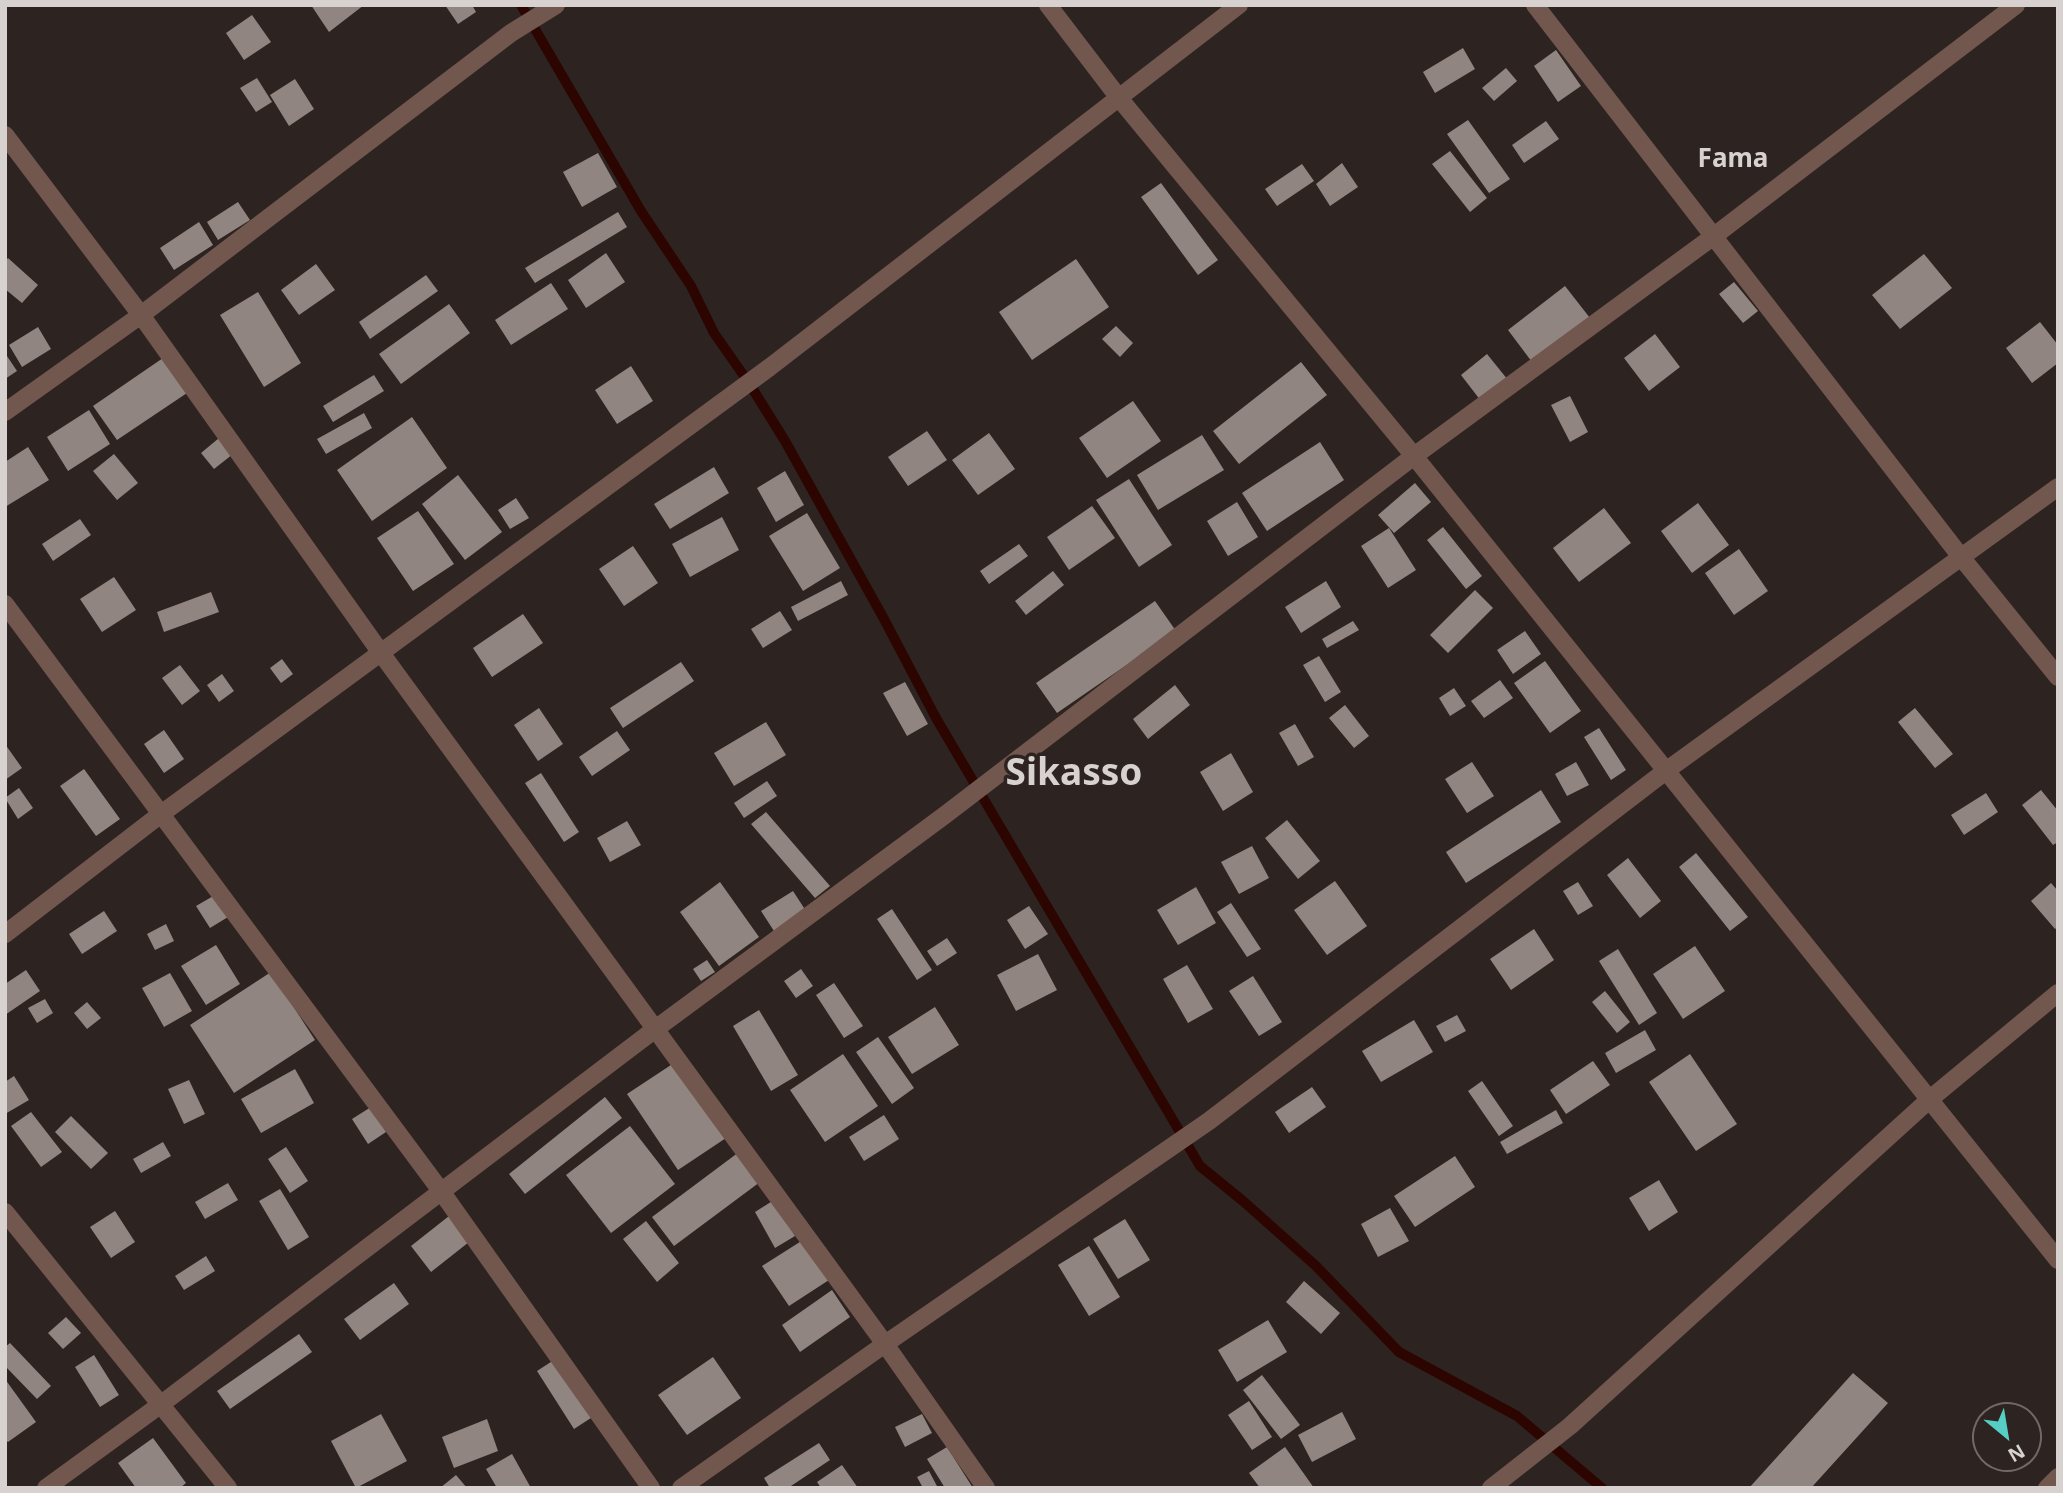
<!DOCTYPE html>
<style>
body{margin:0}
#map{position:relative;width:2063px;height:1493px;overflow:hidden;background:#2d2421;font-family:"Noto Sans",sans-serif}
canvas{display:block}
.frame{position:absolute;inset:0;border:7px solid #d7d1cf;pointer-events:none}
.north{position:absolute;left:1972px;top:1402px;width:70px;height:70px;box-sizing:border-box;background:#2d2421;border:2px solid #716967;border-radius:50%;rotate:150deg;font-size:19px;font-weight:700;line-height:28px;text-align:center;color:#d7d1cf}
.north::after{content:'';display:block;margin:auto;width:24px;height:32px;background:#56cec4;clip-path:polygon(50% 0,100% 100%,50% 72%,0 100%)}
</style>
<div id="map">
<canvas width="2063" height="1493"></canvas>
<div class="frame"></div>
<div class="north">N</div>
</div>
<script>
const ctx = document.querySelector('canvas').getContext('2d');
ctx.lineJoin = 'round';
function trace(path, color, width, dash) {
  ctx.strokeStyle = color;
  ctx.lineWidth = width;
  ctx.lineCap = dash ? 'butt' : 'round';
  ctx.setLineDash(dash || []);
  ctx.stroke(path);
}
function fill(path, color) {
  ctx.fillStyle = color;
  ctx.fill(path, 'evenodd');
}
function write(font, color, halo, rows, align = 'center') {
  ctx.font = font + ' "Noto Sans",sans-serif';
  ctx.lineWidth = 7;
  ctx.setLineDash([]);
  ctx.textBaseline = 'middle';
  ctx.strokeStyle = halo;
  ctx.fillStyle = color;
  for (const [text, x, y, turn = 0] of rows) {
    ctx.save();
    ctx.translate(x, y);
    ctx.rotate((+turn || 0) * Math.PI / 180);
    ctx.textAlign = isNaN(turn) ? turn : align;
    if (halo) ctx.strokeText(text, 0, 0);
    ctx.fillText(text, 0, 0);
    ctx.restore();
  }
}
const stream = new Path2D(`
 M521,5L641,211L691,286L714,333L749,383L785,441L884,619L936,718L1200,1166L1243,1201L1316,1266L1399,1352L1517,1416L1602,1488`);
const building = new Path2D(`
 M311,5H364L329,32Z
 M445,5H472L476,12L458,24Z
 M252,15L271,42L244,60L226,33Z
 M1463,48L1475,69L1435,93L1423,72Z
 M1556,50L1581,86L1558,102L1534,66Z
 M1506,68L1517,81L1494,101L1482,88Z
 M257,78L272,102L256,112L240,88Z
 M295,79L314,109L289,126L270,95Z
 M1468,120L1510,179L1489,193L1447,134Z
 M1546,121L1559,139L1524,163L1512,145Z
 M1450,151L1487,198L1470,212L1432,164Z
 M598,153L617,187L582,207L563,172Z
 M1342,163L1358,187L1330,206L1316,184Z
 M1302,164L1314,181L1277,206L1265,189Z
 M1161,183L1218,260L1198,275L1141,197Z
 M238,202L250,220L218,240L207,222Z
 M618,212L627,227L535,283L525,268Z
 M199,222L213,245L174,270L160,248Z
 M606,253L625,282L586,308L568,280Z
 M1924,254L1952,288L1900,329L1872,295Z
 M8,258L38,285L22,303L5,289V262Z
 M1076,259L1109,307L1032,360L999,312Z
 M316,264L335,290L299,315L281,290Z
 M426,275L438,291L370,339L359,322Z
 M1734,282L1758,311L1743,323L1719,294Z
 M551,283L568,309L511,345L495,320Z
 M1565,286L1590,318L1532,362L1508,330Z
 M258,292L301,363L264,387L220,315Z
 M449,304L470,333L401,384L379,354Z
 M2040,322L2058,345V363L2032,383L2006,348Z
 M1116,326L1133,343L1120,357L1102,339Z
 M38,327L51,349L22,367L9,345Z
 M1655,334L1680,367L1649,391L1624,358Z
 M5,353L17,371L5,379Z
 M1487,354L1508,380L1481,401L1461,375Z
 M163,358L187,393L117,440L93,406Z
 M1301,362L1327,395L1239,464L1213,431Z
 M631,366L653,401L617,424L595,390Z
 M374,375L384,391L333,422L323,406Z
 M1570,396L1588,432L1570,442L1551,405Z
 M1133,401L1161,441L1107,478L1079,438Z
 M89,410L110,444L68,471L47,437Z
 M364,413L372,428L326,454L317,439Z
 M412,417L447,468L372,521L337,470Z
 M927,431L947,460L908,486L888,457Z
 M989,433L1015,469L978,495L952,460Z
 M1202,435L1224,470L1158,510L1137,475Z
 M219,438L233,454L214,469L201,453Z
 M1320,442L1344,480L1267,531L1242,493Z
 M28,447L49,480L5,507V462Z
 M114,454L138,483L117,500L93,471Z
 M714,467L729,493L670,529L654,504Z
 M785,471L804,505L776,522L757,488Z
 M458,475L502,532L465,560L422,504Z
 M1129,479L1172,545L1139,567L1096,500Z
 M1415,483L1431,502L1394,533L1378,515Z
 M516,498L529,518L510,529L498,510Z
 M1237,502L1258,537L1228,556L1207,521Z
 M1698,503L1729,545L1692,573L1661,531Z
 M1092,506L1115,538L1069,570L1047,537Z
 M1604,508L1631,543L1579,582L1553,548Z
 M418,511L454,564L413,591L377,538Z
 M807,513L840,568L803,591L769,536Z
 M722,517L739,550L690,577L672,544Z
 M80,519L91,535L53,561L42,544Z
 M1443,527L1482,576L1466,589L1427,540Z
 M1389,528L1416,570L1388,588L1361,546Z
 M1019,544L1028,556L989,584L980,571Z
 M633,546L658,583L624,606L599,569Z
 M1739,549L1768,591L1734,615L1705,573Z
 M1053,571L1064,585L1026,615L1015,601Z
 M114,577L136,610L102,632L80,599Z
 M841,581L848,595L798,621L791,607Z
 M1326,581L1341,607L1301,633L1285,607Z
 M1475,590L1493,608L1448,653L1430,635Z
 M211,592L219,612L164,632L157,612Z
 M1155,601L1176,631L1057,713L1036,683Z
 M780,611L792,630L763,648L751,629Z
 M523,614L543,643L492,677L473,648Z
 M1353,621L1359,630L1327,648L1322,639Z
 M1525,631L1541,654L1513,674L1497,650Z
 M1319,656L1341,692L1325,702L1303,665Z
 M282,659L293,674L281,683L270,668Z
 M1545,661L1581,711L1550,733L1514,683Z
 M681,662L694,681L623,728L610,708Z
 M180,665L200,691L182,705L162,678Z
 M222,674L234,691L219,702L207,685Z
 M1500,680L1513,698L1484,718L1471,701Z
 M905,682L928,724L907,736L883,693Z
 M1175,685L1190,705L1148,739L1133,719Z
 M1454,688L1466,706L1450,716L1439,698Z
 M1345,705L1369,736L1354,748L1329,718Z
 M539,708L563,744L538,761L514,725Z
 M1915,708L1953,754L1935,768L1898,722Z
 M766,722L786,755L734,786L714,753Z
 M1295,724L1314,757L1298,766L1279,733Z
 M1599,728L1626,770L1611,780L1584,737Z
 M164,730L184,759L164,773L144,744Z
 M617,731L630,750L592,776L579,757Z
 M5,744L22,768L5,780Z
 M1231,753L1253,792L1223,811L1200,772Z
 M1472,762L1494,796L1467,813L1445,779Z
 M1576,762L1589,785L1567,796L1555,774Z
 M84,769L120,819L96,836L60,786Z
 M541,773L579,832L564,842L525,783Z
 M767,781L777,796L744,818L734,803Z
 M19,788L33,808L18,819L5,798Z
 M1541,790L1561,822L1466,883L1446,852Z
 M2041,790L2058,811V842L2053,845L2022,805Z
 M1986,793L1998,812L1964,835L1951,815Z
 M766,812L830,886L815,898L751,824Z
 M1287,820L1320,861L1298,879L1265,838Z
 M627,821L641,845L610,862L597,838Z
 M1252,846L1269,878L1239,894L1221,862Z
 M1696,853L1748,917L1730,931L1679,867Z
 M1628,858L1661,901L1640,918L1607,875Z
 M1335,881L1367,926L1327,955L1294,910Z
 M720,882L759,937L719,966L680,912Z
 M1578,882L1593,906L1578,915L1563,891Z
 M2051,883L2058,891V927L2055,929L2031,901Z
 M1196,887L1216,923L1178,945L1157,910Z
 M793,891L806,911L774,931L761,911Z
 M215,895L228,917L210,928L196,906Z
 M1231,903L1261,949L1247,957L1217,912Z
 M1029,906L1048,934L1025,949L1007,920Z
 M892,909L932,970L917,980L877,919Z
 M104,911L117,931L82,954L69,934Z
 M166,924L174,941L155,950L147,934Z
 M1534,929L1554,960L1511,990L1490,959Z
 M947,938L957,953L937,966L927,951Z
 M216,945L240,984L206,1005L181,966Z
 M1695,946L1725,991L1683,1019L1653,974Z
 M1618,949L1657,1013L1639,1025L1599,961Z
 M1038,954L1057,990L1016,1011L997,975Z
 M707,960L715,972L701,981L693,969Z
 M1187,965L1213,1009L1188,1023L1163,979Z
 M801,969L813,986L796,998L784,981Z
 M26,970L40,991L5,1015V984Z
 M271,972L315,1040L234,1093L190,1025Z
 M170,973L192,1011L164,1027L142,988Z
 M1253,976L1282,1022L1259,1036L1229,991Z
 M834,983L863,1026L844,1038L816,995Z
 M1605,991L1630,1022L1617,1033L1592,1002Z
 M45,999L53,1013L37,1023L28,1008Z
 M87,1002L101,1018L87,1029L74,1013Z
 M935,1007L959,1045L912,1074L888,1037Z
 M759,1010L798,1075L771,1091L733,1026Z
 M1457,1015L1466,1031L1445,1042L1436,1026Z
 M1414,1020L1433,1052L1381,1082L1362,1051Z
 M1645,1030L1656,1050L1616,1073L1605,1053Z
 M878,1037L914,1088L892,1104L856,1052Z
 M843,1054L878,1106L825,1142L790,1090Z
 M1690,1054L1737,1124L1696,1151L1649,1082Z
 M1593,1061L1610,1085L1566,1114L1550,1090Z
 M674,1063L726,1138L678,1170L627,1094Z
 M295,1069L314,1103L261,1133L241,1099Z
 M14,1076L29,1100L5,1114V1082Z
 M189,1080L205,1114L184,1124L168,1089Z
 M1482,1081L1513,1126L1499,1136L1468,1091Z
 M1312,1087L1326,1107L1289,1133L1275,1112Z
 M605,1097L622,1118L525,1194L509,1174Z
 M371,1107L386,1132L368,1144L352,1119Z
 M1556,1110L1563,1123L1507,1154L1500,1142Z
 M31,1112L62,1152L41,1167L11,1126Z
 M884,1115L899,1139L864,1161L849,1137Z
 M71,1116L108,1153L91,1169L55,1132Z
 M630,1126L675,1184L611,1233L566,1175Z
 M163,1142L171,1156L141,1173L133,1159Z
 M286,1147L308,1181L290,1193L268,1159Z
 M739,1152L760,1182L674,1246L652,1217Z
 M1455,1156L1475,1187L1415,1227L1394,1196Z
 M1659,1180L1678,1212L1649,1231L1629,1198Z
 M228,1183L238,1200L205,1219L195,1202Z
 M280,1189L309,1237L288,1250L259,1201Z
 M774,1200L795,1236L775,1248L755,1212Z
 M1390,1208L1409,1241L1378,1257L1361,1224Z
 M115,1211L135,1242L111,1258L90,1227Z
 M449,1216L469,1242L431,1272L411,1246Z
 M1125,1219L1150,1260L1118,1279L1093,1239Z
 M646,1221L679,1263L657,1282L623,1239Z
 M803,1240L829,1280L789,1306L762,1266Z
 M1089,1246L1120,1297L1089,1316L1058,1265Z
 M206,1256L215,1271L184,1290L175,1276Z
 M1304,1281L1340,1313L1321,1334L1286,1302Z
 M394,1283L409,1304L360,1340L344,1319Z
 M832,1290L850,1317L800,1352L782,1325Z
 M66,1317L81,1333L63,1349L48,1333Z
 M1268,1320L1287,1352L1237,1382L1218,1350Z
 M299,1334L312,1352L230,1409L217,1391Z
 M10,1343L51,1386L37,1399L5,1366V1347Z
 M94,1355L119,1395L100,1407L75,1367Z
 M713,1357L741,1398L687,1435L658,1395Z
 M557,1358L594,1416L574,1429L537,1371Z
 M1853,1373L1888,1403L1811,1488H1749Z
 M1262,1375L1300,1425L1281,1439L1243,1390Z
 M5,1379L36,1422L8,1442L5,1439Z
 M1249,1401L1272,1437L1252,1450L1228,1415Z
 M1342,1412L1356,1439L1312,1462L1298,1435Z
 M381,1414L407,1461L356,1488L331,1441Z
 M922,1414L932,1433L905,1447L895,1427Z
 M487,1419L498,1451L454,1468L442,1437Z
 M153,1438L186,1483L180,1488H136L118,1463Z
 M819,1443L830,1460L788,1488H770L764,1478Z
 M947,1447L973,1488H945L927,1459Z
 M1285,1447L1314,1488H1260L1249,1473Z
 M512,1454L531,1488H497L486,1469Z
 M842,1465L858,1488H821L817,1482Z
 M929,1471L938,1488H923L917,1477Z
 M456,1475L467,1488H440Z`);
const minor = new Path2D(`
 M1048,5L1119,98L1414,456L2058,1260
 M1535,5L1961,557L2058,677
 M5,135L141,315L381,653L885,1344L986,1488
 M5,412L141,315L511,33L556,5
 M5,604L441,1191L651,1488
 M5,934L161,814L770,367L1239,5
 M5,1212L228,1488
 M46,1488L160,1405L654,1030L945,815L1414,456L1714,236L2016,5
 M681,1488L885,1344L1209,1121L1667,770L2058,487
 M1491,1488L1570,1426L1930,1099L2058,993
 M2047,1488L2058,1477`);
const quarterNames = [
 ["Fama",1733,160]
];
const townNames = [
 ["Sikasso",1074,774]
];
trace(stream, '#2d0500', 10);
fill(building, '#918581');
trace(minor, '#72574e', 18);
write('bold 26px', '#d7d1cf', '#2d2421', quarterNames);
write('bold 37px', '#d7d1cf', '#2d2421', townNames);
</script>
